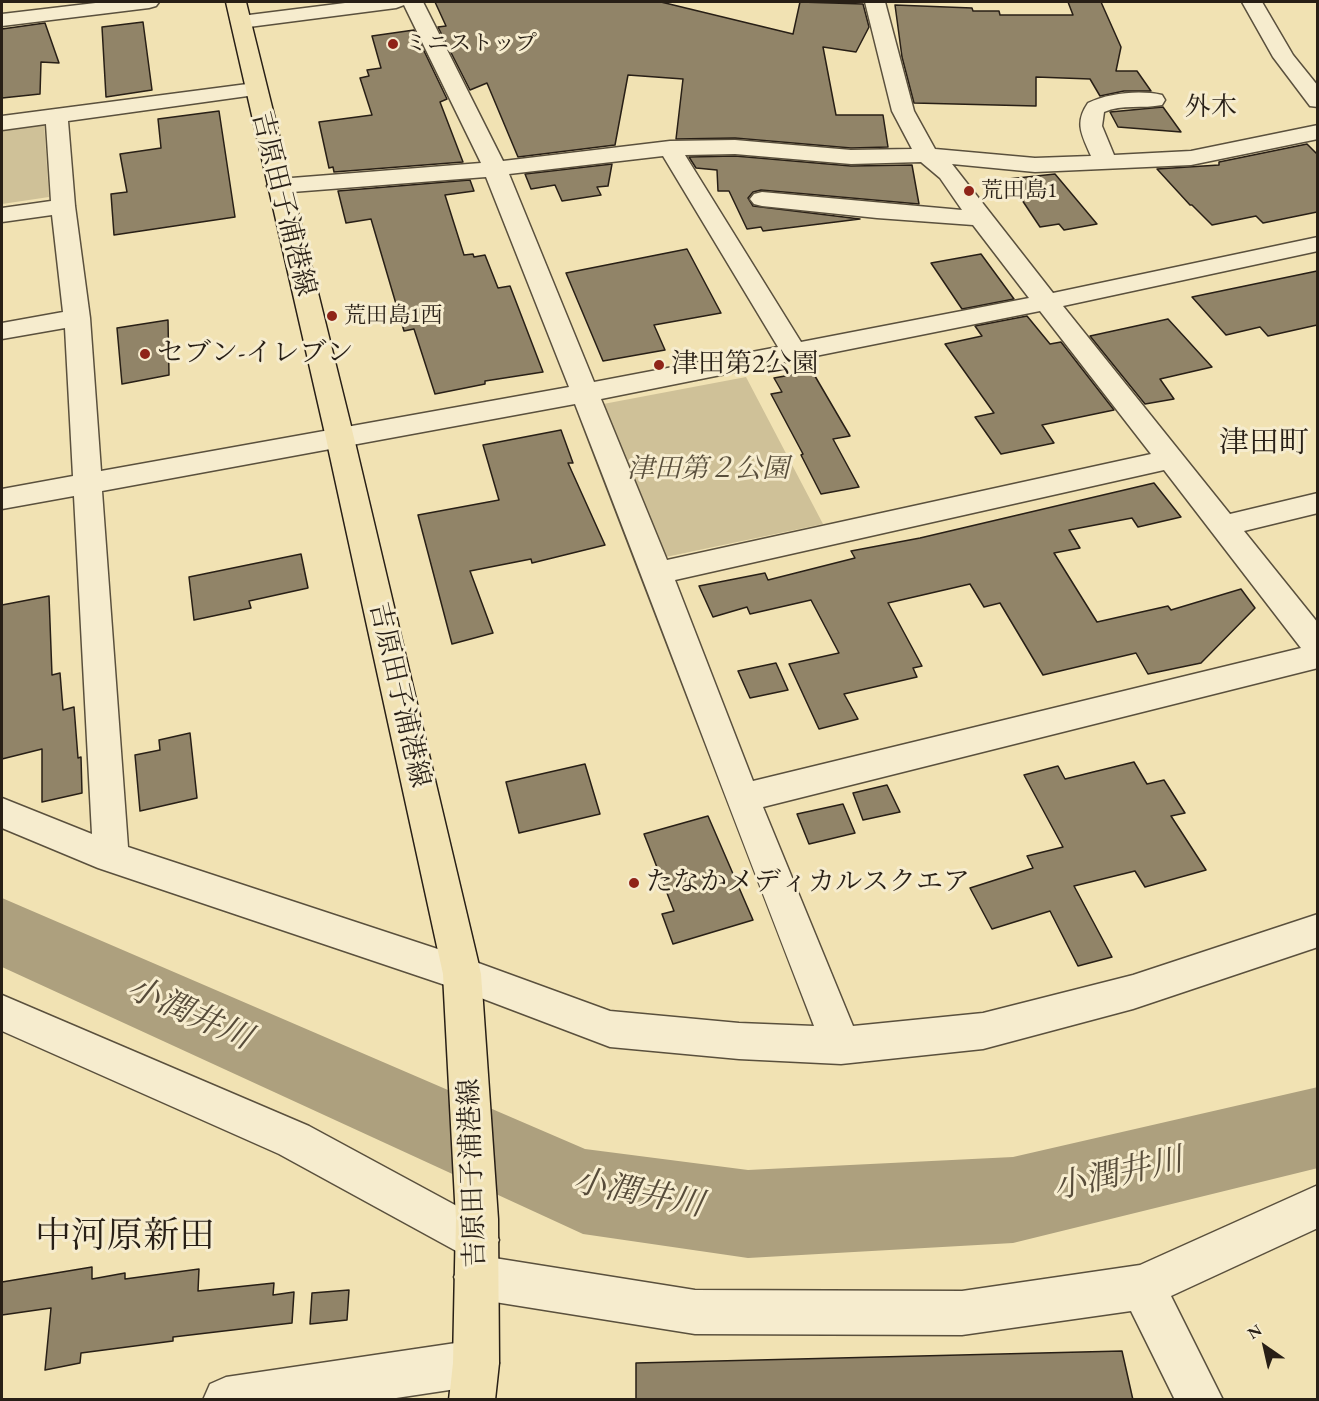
<!DOCTYPE html>
<meta charset="utf-8">
<style>
body{margin:0}
#map{position:relative;width:1319px;height:1401px;overflow:hidden;background:#f1e2b3;font-family:"EB Garamond",serif}
canvas{display:block}
.frame{position:absolute;inset:0;border:3px solid #281f16;pointer-events:none}
.north{position:absolute;left:1235px;top:1317px;width:60px;height:60px;-webkit-text-stroke:4px #f6ecce;paint-order:stroke;rotate:326deg;font-size:16px;font-weight:700;line-height:24px;text-align:center;color:#281f16}
.north::after{content:'';display:block;margin:auto;width:21px;height:27px;background:#281f16;clip-path:polygon(50% 0,100% 100%,50% 72%,0 100%)}
</style>
<div id="map">
<canvas width="1319" height="1401"></canvas>
<div class="frame"></div>
<div class="north">N</div>
</div>
<script>
const ctx = document.querySelector('canvas').getContext('2d');
ctx.lineJoin = 'round';
function fill(path, color) {
  ctx.fillStyle = color;
  ctx.fill(path, 'evenodd');
}
function trace(path, color, width, dash) {
  ctx.strokeStyle = color;
  ctx.lineWidth = width;
  ctx.lineCap = dash ? 'butt' : 'round';
  ctx.setLineDash(dash || []);
  ctx.stroke(path);
}
function write(font, color, halo, rows, align = 'center') {
  ctx.font = font + ' "EB Garamond","Noto Serif JP",serif';
  ctx.lineWidth = 6;
  ctx.setLineDash([]);
  ctx.textBaseline = 'middle';
  ctx.strokeStyle = halo;
  ctx.fillStyle = color;
  for (const [text, x, y, turn = 0] of rows) {
    ctx.save();
    ctx.translate(x, y);
    ctx.rotate((+turn || 0) * Math.PI / 180);
    ctx.textAlign = isNaN(turn) ? turn : align;
    if (halo) ctx.strokeText(text, 0, 0);
    ctx.fillText(text, 0, 0);
    ctx.restore();
  }
}
const green = new Path2D(`
 M44,123L49,197L2,204V129Z
 M746,377L823,524L661,558L598,405Z`);
const river = new Path2D(`
 M2,898L585,1149L748,1170L1013,1157L1318,1087V1168L1013,1243L748,1258L583,1234L2,967Z`);
const building = new Path2D(`
 M435,2H661L793,34L800,2L863,4L869,27L856,52L823,47L836,115H883L888,147L851,148L735,138L676,139L683,79L628,75L615,145L518,157L487,83L470,90L438,27L446,26Z
 M1068,2H1101L1121,47L1116,71H1137L1151,91H1124L1100,96L1090,79L1036,77V106L914,103L902,57L895,5L972,8L973,11H999L1000,15H1073Z
 M143,22L152,90L106,97L102,27Z
 M45,23L59,63L41,62L40,94L2,98V29Z
 M414,30L447,99L440,102L463,162L334,172L333,167L329,168L319,122L372,115L360,78L369,76L367,70L381,68L372,36Z
 M1163,107L1181,132L1118,127L1110,112Z
 M219,111L235,217L114,235L111,194L127,192L120,154L161,148L158,119Z
 M1307,144L1317,154V212L1263,223L1256,216L1212,225L1192,205H1190L1157,169L1219,165V162Z
 M735,156L851,166L912,165L919,204L761,190L753,192L748,198L753,206L860,219L763,231L761,227L747,229L729,191H718L717,170L696,168L689,157Z
 M612,164L608,186L597,187L601,195L562,201L555,185L531,189L525,174Z
 M1055,174L1097,224L1064,230L1059,224L1040,227L1008,179Z
 M470,180L474,191L445,195L464,255L473,254L474,257L485,255L498,288L510,286L543,372L485,381V384L435,394L414,329L404,331L371,219L346,223L338,191Z
 M687,249L721,313L654,325L665,350L603,361L566,273Z
 M981,254L1014,299L962,309L931,263Z
 M1317,271V325L1268,336L1260,327L1226,335L1192,297Z
 M1027,316L1050,344L1061,342L1114,410L1042,425L1054,443L1001,454L975,417L994,413L945,344L982,336L975,326Z
 M1168,319L1212,367L1160,379L1174,399L1145,404L1090,336Z
 M168,320L169,375L122,384L117,328Z
 M812,371L850,436L833,439L859,487L821,494L801,455L803,454L771,394L782,392L774,378Z
 M561,430L573,463H568L605,545L532,563L531,559L470,571L493,633L452,644L418,515L499,500L483,445Z
 M1154,483L1181,517L1138,527L1132,518L1069,530L1080,548L1054,553L1097,622L1168,606L1171,610L1241,589L1255,608L1201,663L1148,674L1136,653L1043,675L1000,603L984,607L970,584L888,603L922,666L913,668L917,677L844,694L858,719L819,729L789,664L839,653L811,600L750,614L747,607L713,617L699,586L765,573L768,580L855,558L851,551L920,538Z
 M301,554L308,588L249,601L251,608L194,620L189,577Z
 M49,596L52,675L60,673L63,710L74,707L78,758L81,757L82,793L42,802V749L2,759V605Z
 M776,663L788,690L750,698L738,671Z
 M190,733L197,798L140,811L135,755L160,750L159,740Z
 M1134,762L1147,784L1164,780L1185,813L1171,816L1206,870L1145,887L1135,871L1074,886L1112,957L1078,966L1050,911L992,929L970,888L1033,868L1027,856L1063,847L1024,775L1058,766L1065,779Z
 M585,764L600,814L519,833L506,782Z
 M887,785L900,812L863,820L853,793Z
 M843,804L855,833L809,844L797,814Z
 M708,816L753,920L673,944L662,914L674,911L644,834Z
 M92,1267V1279L125,1273V1279L199,1269L198,1291L274,1283L273,1295L294,1292L292,1323L173,1337V1341L81,1353L80,1363L45,1370L51,1308L2,1315V1282Z
 M349,1290L347,1320L310,1324L312,1293Z
 M1122,1351L1133,1400H636V1363Z`);
const minor = new Path2D(`
 M104,2H159L156,6L149,8L2,26V14Z
 M353,2H423L503,161L670,141L735,140L851,150L912,149L892,111L865,2H885L914,111L935,149L1035,158L1091,156C1082,135 1074,123 1088,103C1109,93 1140,90 1162,95L1165,100L1162,105C1143,109 1122,104 1104,112L1102,126L1114,155L1191,151L1318,125V139L1191,165L1035,172L952,164L1053,293L1318,237V251L1063,306L1230,514L1318,493V513L1244,531L1318,623V668L763,807L853,1026L983,1013L1133,975L1318,914V947L1133,1009L983,1049L841,1064L739,1059L610,1047L460,990L98,868L2,828V798L92,834L74,496L2,509V489L73,476L65,328L2,339V323L63,312L52,215L2,222V208L51,201L46,124L2,130V116L255,83L263,84L266,89L263,94L255,95L68,121L75,206L90,318L101,471L569,387L486,177L279,193L271,191L267,186L271,181L279,179L481,163L404,5L396,8L241,28L234,26L231,22L234,18L241,16ZM735,154L851,164L921,162L940,178L962,210L762,192L754,194L750,199L754,204L762,206L877,218L973,225L1029,298L801,342L685,155ZM663,156L778,347L594,382L509,174ZM1040,311L1151,454L667,560L601,399ZM575,404C656,611 733,819 814,1026L739,1023L610,1011L462,957L128,847L102,491ZM1164,470L1301,648L753,781L675,580Z
 M1242,2H1262L1293,55L1318,86V107L1310,106L1273,57Z
 M2,995L309,1126L492,1225L499,1240L492,1255L488,1257L695,1290L962,1291L1140,1265L1318,1185V1228L1171,1296L1223,1400H1175L1131,1311L962,1335L695,1334L476,1299L461,1292L454,1277L461,1262L469,1258L279,1154L2,1031Z
 M476,1340L492,1347L499,1363L492,1379L476,1386L383,1400H203L210,1384L226,1377Z`);
const major = new Path2D(`
 M226,2H246L354,438L481,974L498,1219L499,1363L495,1400H449L453,1363L456,1219L443,974L326,438Z`);
const markers = [
 [393,44,6,"#8f2418"],
 [969,191,6,"#8f2418"],
 [332,316,6,"#8f2418"],
 [145,354,6,"#8f2418"],
 [659,365,6,"#8f2418"],
 [634,883,6,"#8f2418"]
];
const farPoinames = [
 ["ミニストップ",405,44],
 ["荒田島1",981,191],
 ["荒田島1西",344,316]
];
const farQuarternames = [
 ["外木",1211,108]
];
const streetNames = [
 ["吉原田子浦港線",283,204,76],
 ["吉原田子浦港線",399,695,77],
 ["吉原田子浦港線",473,1173,-92]
];
const poiNames = [
 ["セブン-イレブン",157,354],
 ["津田第2公園",671,365],
 ["たなかメディカルスクエア",646,883]
];
const parkNames = [
 ["津田第２公園",708,470]
];
const quarterNames = [
 ["津田町",1264,444]
];
const nearWaternames = [
 ["小潤井川",189,1014,24],
 ["小潤井川",1118,1175,-13],
 ["小潤井川",638,1194,11]
];
const nearQuarternames = [
 ["中河原新田",125,1237]
];
fill(green, '#cfc198');
fill(river, '#ada07e');
fill(building, '#918468');
trace(building, '#281f16', 1.5);
trace(minor, '#5a503d', 3);
trace(major, '#281f16', 3);
fill(minor, '#f6ecce');
fill(major, '#f1e2b3');
for (const [x, y, r, color] of markers) {
  const dot = new Path2D();
  dot.arc(x, y, r, 0, 2 * Math.PI);
  ctx.fillStyle = color;
  ctx.fill(dot);
  trace(dot, '#f6ecce', 2);
}
write('22px', '#281f16', '#f6ecce', farPoinames, 'left');
write('26px', '#281f16', '#f6ecce', farQuarternames);
write('27px', '#281f16', '#f6ecce', streetNames);
write('27px', '#281f16', '#f6ecce', poiNames, 'left');
write('italic 27px', '#5a503d', '#f6ecce', parkNames);
write('30px', '#281f16', '#f6ecce', quarterNames);
write('italic 33px', '#574c3a', '#f6ecce', nearWaternames);
write('36px', '#281f16', '#f6ecce', nearQuarternames);
</script>
